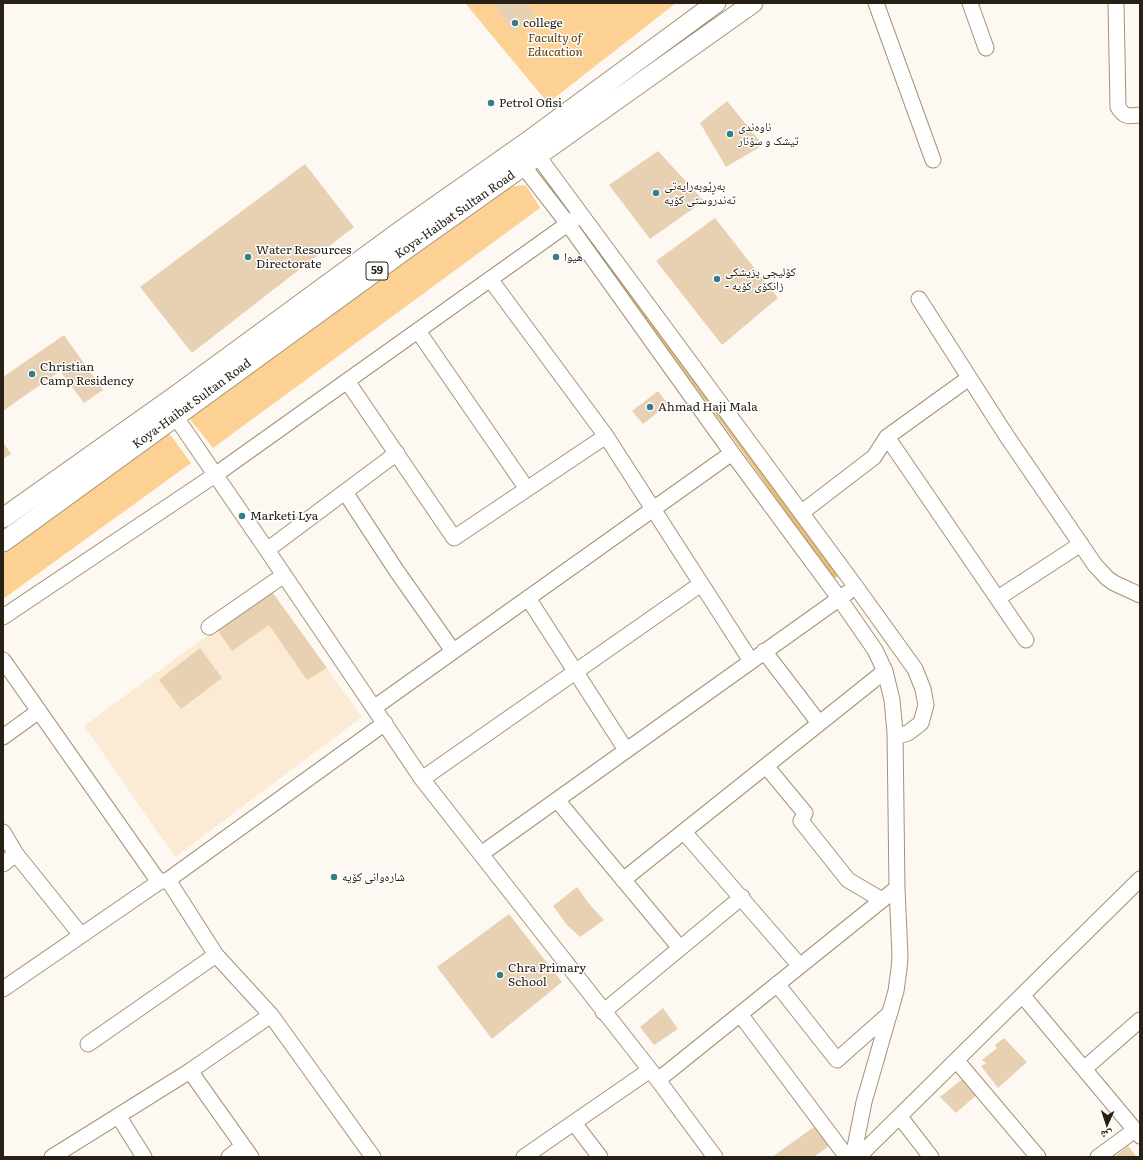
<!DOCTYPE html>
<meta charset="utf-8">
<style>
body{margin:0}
#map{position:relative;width:1143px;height:1160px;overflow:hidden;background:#fdf9f2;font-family:Literata,"Noto Naskh Arabic",serif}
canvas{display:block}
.frame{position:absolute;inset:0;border:4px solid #282015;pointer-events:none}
.north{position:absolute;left:1087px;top:1104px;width:40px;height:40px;-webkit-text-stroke:3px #fff;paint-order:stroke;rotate:183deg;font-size:11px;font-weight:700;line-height:16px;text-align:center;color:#282015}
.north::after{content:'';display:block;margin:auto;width:14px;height:18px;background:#282015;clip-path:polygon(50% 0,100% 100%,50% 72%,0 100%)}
</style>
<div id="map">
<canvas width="1143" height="1160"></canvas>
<div class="frame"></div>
<div class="north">ش</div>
</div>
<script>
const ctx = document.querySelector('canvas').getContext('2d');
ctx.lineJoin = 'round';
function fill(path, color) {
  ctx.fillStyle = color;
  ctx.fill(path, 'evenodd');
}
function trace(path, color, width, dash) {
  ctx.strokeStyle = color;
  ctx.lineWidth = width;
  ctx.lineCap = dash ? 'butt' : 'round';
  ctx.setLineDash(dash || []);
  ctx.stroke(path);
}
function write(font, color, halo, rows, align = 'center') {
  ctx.font = font + ' Literata,"Noto Naskh Arabic",serif';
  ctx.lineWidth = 3;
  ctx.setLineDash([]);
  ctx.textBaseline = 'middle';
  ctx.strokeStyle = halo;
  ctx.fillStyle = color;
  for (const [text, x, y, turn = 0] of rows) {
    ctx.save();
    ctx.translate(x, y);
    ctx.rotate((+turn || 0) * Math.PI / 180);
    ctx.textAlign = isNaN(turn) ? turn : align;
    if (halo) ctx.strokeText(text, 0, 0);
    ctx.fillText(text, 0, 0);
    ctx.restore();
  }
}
const built = new Path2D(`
 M270,589L362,717L175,857L84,726Z`);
const green = new Path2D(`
 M465,3H676L548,103Z
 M526,185L540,208L213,448L188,417L506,187Z
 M169,433L191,463L3,599V553Z`);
const forest = new Path2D(`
 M581,218L840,575L833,579L751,463L575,222Z`);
const building = new Path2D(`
 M492,3H527L535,15L513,32Z
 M727,101L763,145L726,167L700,123Z
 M658,151L704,201L650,239L609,185Z
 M305,164L354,227L192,353L140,287Z
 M715,218L778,298L722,345L656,261Z
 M64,335L103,390L84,403L60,371L3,411V377Z
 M658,391L668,404L643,424L632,411Z
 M3,442L11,454L3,459Z
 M270,589L327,668L307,680L269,625L232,651L216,628Z
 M200,648L222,678L181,709L159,680Z
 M577,887L591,906L604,920L580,937L567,925L553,906Z
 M509,914L562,982L492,1039L437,967Z
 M663,1008L678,1029L654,1045L640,1027Z
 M1004,1038L1027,1062L998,1088L981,1066L986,1063L982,1060L997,1048L995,1045Z
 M965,1077L980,1092L956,1113L940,1097Z
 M818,1124L833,1143L814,1157H772Z
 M1128,1146L1137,1157H1114Z`);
const minor = new Path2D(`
 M876,3L933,160
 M970,3L986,48
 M1116,3L1118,107C1125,118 1128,116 1140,115
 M532,148L856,587L915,669L923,689L926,705L921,723L908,733L895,737
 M517,158L568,224L732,453L839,598L875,650L885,671L892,700L895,732L897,888L900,956L899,969L896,991L864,1102L853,1157
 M490,279L606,436L751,661
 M919,299L1006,435L1095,565L1107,578L1114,583L1140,595
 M418,331L527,489
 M347,381L454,538L606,436
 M175,416L267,550L422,779L658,1080L715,1157
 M887,437L1026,640
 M345,492L396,570L453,651
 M801,513L874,457L887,437L969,378
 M267,550L397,453
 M528,598L626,750
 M998,598L1081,544
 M3,617L215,475L576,218
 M209,627L284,575
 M764,651L819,723
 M3,660L159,882L168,880L216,955L271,1015L373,1157
 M375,707L732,453
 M3,737L39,711
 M766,766L805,813L801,821L848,880L882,900
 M422,779L701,584
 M557,800L680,948
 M3,832L16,854L81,935
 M684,832L800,966
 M481,854L847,593
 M3,864L16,854
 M168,880L385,723
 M623,880L885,671
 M777,984L837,1060L890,1013
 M3,989L159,882
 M1023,996L1140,1136
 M603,1012L742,897
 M740,1014L847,1157
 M88,1044L216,955
 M957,1061L1038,1157
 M1084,1069L1140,1020
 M190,1071L251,1157
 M658,1080L897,888
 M119,1117L144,1157
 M900,1117L931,1157
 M574,1123L600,1157
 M52,1157L190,1071L271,1015
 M229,1157L243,1146
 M524,1157L650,1070
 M858,1157L1140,879
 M1098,1157L1135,1130`);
const major = new Path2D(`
 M3,518L178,394L399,232L527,142L716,3
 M3,542L402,252L753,3`);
const markers = [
 [515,23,4,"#377d89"],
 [491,103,4,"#377d89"],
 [730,134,4,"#377d89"],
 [656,193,4,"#377d89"],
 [248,257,4,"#377d89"],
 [556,257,4,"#377d89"],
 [717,279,4,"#377d89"],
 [32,374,4,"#377d89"],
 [650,407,4,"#377d89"],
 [242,516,4,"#377d89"],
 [334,877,4,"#377d89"],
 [500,975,4,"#377d89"]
];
const shields = [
 [377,271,22]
];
const shieldNames = [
 ["59",377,271]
];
const poiNames = [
 ["college",523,23],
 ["Petrol Ofisi",499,103],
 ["ناوەندی",738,127],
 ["تیشک و سۆنار",738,141],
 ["بەڕێوبەرایەتی",664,186],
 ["تەندروستی کۆیە",664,200],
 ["Water Resources",256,250],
 ["Directorate",256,264],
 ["هیوا",564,257],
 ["کۆلیجی پزیشکی",725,272],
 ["- زانکۆی کۆیە",725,286],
 ["Christian",40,367],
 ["Camp Residency",40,381],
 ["Ahmad Haji Mala",658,407],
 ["Marketi Lya",250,516],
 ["شارەوانی کۆیە",342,877],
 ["Chra Primary",508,968],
 ["School",508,982]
];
const parkNames = [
 ["Faculty of",555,38],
 ["Education",555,52]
];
const streetNames = [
 ["Koya-Haibat Sultan Road",455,215,-35],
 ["Koya-Haibat Sultan Road",192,404,-36]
];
fill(built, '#fbebd4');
fill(green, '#fcd193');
fill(forest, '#e9bc79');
fill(building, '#e7d1b2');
trace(minor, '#a69275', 17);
trace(major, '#a69275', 21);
trace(minor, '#fff', 15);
trace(major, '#fff', 19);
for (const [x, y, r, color] of markers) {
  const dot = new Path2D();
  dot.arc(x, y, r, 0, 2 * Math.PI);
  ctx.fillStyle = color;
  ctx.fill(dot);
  trace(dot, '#fff', 1.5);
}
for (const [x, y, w] of shields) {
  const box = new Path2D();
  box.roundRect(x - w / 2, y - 9, w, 18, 3);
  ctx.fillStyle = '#fff';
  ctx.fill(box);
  trace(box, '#282015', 1);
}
write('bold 11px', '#282015', null, shieldNames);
write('12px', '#282015', '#fff', poiNames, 'left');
write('italic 12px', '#5c3e07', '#fff', parkNames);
write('12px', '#282015', '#fff', streetNames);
</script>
